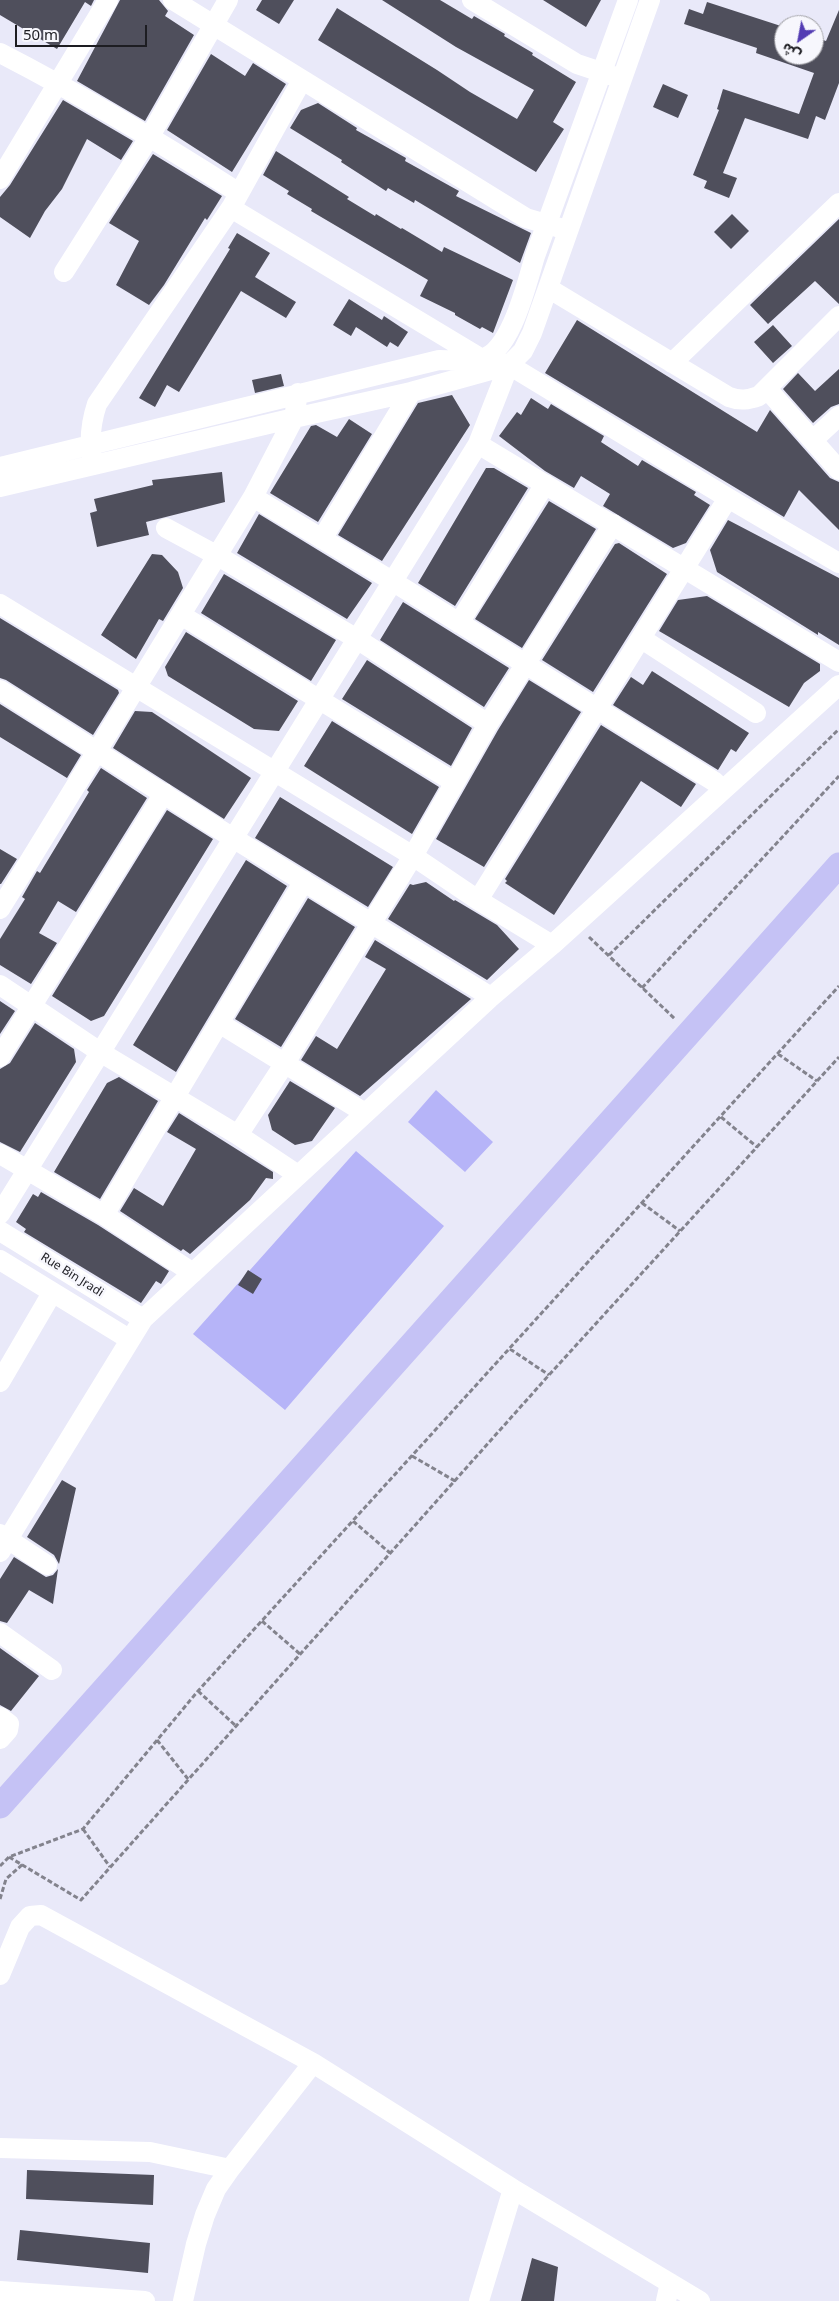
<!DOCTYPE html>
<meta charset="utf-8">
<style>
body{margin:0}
#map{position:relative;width:839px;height:2301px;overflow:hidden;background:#e9e9f9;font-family:"Noto Sans","Noto Sans Arabic",sans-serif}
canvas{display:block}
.north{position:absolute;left:774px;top:15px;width:50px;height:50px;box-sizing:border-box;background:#f7f7fd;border:1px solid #a0a0a5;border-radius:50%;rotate:213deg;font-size:14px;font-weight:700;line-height:20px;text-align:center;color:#1d1d22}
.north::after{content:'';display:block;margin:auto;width:18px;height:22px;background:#533cb3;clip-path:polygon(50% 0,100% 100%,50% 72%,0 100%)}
.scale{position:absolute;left:15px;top:25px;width:132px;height:22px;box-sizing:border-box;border:2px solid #1d1d22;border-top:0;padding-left:6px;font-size:15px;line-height:18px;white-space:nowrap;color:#1d1d22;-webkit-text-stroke:4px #f7f7fd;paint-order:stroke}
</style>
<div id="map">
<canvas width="839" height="2301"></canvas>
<div class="north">ش</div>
<div class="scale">50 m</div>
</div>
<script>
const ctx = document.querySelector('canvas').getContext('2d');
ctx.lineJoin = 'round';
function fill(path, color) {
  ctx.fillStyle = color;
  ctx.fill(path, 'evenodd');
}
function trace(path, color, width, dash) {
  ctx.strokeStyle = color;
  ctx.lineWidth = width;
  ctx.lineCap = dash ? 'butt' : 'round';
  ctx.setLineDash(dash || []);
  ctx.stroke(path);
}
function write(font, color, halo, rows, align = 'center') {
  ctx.font = font + ' "Noto Sans",sans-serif';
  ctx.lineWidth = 5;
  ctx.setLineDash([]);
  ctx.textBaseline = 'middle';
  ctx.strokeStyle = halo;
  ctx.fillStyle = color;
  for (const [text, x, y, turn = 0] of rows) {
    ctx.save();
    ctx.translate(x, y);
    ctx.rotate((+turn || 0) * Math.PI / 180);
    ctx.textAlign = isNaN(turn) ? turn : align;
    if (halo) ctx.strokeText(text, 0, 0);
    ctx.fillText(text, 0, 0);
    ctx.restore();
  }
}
const green = new Path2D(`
 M436,1090L493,1142L465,1172L408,1122Z
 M356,1151L444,1226L285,1410L193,1334Z`);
const building = new Path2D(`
 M0,0H94L91,6L85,2L57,49L0,15Z
 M120,0H159L168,11L165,16L194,35L145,121L77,81Z
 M262,0H294L279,24L256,10Z
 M382,0H440L472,19L474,16L505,34L504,36L533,53L532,55L576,82L553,122L564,129L536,172L318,40L337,8L437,70L470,92L517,119L534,90L456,47Z
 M543,0H601L586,27Z
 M707,2L784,27V55H814V37L826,41L839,10V83L825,120L816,116L808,139L745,118L723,173L737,178L729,198L704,188L707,181L693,175L719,110L717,109L723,89L799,114L814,73L756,53L757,48L684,24L689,9L703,14Z
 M211,54L245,76L253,63L286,84L232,172L167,130Z
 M663,84L688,95L678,118L653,107Z
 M63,100L133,141L121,160L87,139L62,189L45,211L30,238L0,217V197L10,185Z
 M318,103L357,128L356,130L406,158L405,161L459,191L456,196L531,233L520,263L415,200L414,203L388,188L386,191L341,162L342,160L290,128L301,110Z
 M276,151L349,197L347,199L375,216L376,214L401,229L402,228L442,252L444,247L513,280L493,333L482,327L480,329L455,315V313L420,296L428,280L311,211L312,209L287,194L289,191L263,175Z
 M153,154L222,196L207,220L205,218L164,285L149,305L116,285L139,241L109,223Z
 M732,214L749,231L731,249L714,232Z
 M839,219V304L815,281L768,324L750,305Z
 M237,233L270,253L255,277L296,302L286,318L241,291L179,392L167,385L155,407L139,398L230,249L228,248Z
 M349,299L382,320L384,316L408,332L398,347L390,342L387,347L356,327L351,336L333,325Z
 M577,320L757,432L770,410L830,478L839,482V530L799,490L784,517L545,373Z
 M773,325L792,346L773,363L754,342Z
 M839,369V404L831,407L813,423L783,389L798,373L815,391Z
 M281,374L284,386L255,393L252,380Z
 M452,395L470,425L382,561L338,535L418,403Z
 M531,398L548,409L551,404L604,436L601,442L638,466L642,460L696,492L694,495L710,505L686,543L673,548L603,506L610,494L581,476L574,488L545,471L499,436L517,412L521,415Z
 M349,419L372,434L318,522L270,493L311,426L316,425L337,437Z
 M486,468H494L528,488L455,606L418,583Z
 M222,472L225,502L146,522L149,535L97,547L90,513L97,511L94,499L153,485L152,480Z
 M549,501L596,529L522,648L475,619Z
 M259,514L372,583L347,619L237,553Z
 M728,520L839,578V645L818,632V635L717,572L710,550Z
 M619,543L667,574L593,692L542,660L615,544Z
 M152,554L162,555L178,572L183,588L163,621L159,619L136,659L101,635Z
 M224,574L336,640L311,681L201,613Z
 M707,596L820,664V671L804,683L789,707L659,631L678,600Z
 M403,602L509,668L484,707L380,640Z
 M0,618L118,690L119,693L93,735L6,680L0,678Z
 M186,632L298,701L279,731L254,729L168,676L165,667Z
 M367,660L472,728L451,766L342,699Z
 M652,671L749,733L736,752L731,749L718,770L613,705L631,677L643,685Z
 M529,680L581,712L484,867L436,839L498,730Z
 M0,704L81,755L67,778L0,737Z
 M135,711L152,712L251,778L224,819L113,748Z
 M332,721L439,787L412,834L304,766Z
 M601,725L696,784L681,807L641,781L554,915L505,883L507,881L505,879Z
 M101,768L147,798L76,912L58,901L39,933L57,943L31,984L0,965V939L25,899L22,897L37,871L40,873L89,792L87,790Z
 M280,797L393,867L368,907L255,838Z
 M167,810L213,839L104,1016L91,1021L52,996Z
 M0,849L17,859L1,884H0Z
 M246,860L287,886L176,1072L133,1045Z
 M426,882L454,901L455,900L497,925L519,949L487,980L388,919L410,884L413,885Z
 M308,898L355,927L281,1047L235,1019Z
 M375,940L471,999L360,1096L301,1060L316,1036L337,1049L386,969L365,957Z
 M0,1001L15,1011L0,1034Z
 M35,1023L74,1049L76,1062L20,1152L0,1142V1069L10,1063Z
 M119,1077L158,1101L100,1199L54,1172L107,1083Z
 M290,1081L335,1108L312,1141L295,1145L272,1130L268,1115Z
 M179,1113L273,1172V1179L266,1178L250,1200L190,1254L183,1249L181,1251L120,1211L134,1188L163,1206L196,1149L167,1132Z
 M41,1192L98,1225L169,1271L161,1284L156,1281L141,1303L24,1232L26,1229L16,1222L33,1194L38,1197Z
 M248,1270L262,1279L253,1294L238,1285Z
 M62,1480L76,1488L59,1564L54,1555L27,1537Z
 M14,1557L46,1577L53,1575L58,1569L53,1604L29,1590L7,1623L0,1621V1579Z
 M0,1648L39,1676L11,1711L0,1705Z
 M27,2170L154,2175L153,2205L26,2199Z
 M20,2230L150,2243L148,2273L17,2260Z
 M532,2258L558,2267L554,2301H521Z`);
const path = new Path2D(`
 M589,937L675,1019
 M609,955L839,729
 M642,988L839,776
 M778,1054L817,1081
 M721,1117L757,1147
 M642,1203L680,1231
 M510,1349L549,1375
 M412,1456L455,1481
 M353,1521L390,1553
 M262,1621L300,1654
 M198,1691L236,1726
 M157,1740L188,1779
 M83,1829L110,1867
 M9,1857L81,1900L549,1375L839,1057
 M0,1866L9,1857L83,1829L198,1691L839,986
 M0,1899L6,1879L23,1864`);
const minor = new Path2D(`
 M173,0L526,218L560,228
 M472,0L577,64L613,76
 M0,53C82,95 161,143 239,193
 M0,179L108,0
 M231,208L482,359L509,365L728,498L839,563
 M64,272L150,136L228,0
 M548,288L729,397C740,401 748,400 759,396L839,316
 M672,363L839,203
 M767,389L839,470
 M813,440L839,416
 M478,444L839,662
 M92,459C89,440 91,422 97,404L231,208L302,80
 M0,467L439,360C452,360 468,362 481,359C511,353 527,282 535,256L628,0
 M0,487L294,418L411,392L505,366
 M253,497L392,581L715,782
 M166,528L218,556L357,639L488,724
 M322,539L411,392
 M0,604L413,856L478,900L552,945
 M181,615L454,782
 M459,623L545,484
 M642,639L756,713
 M0,690L233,838L491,997
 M478,900L728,498
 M0,909L253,497L294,418L298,393
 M0,985L100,1052L238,1135L298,1175
 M219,1023L365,1113
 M0,1057L164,793
 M238,1135L285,1063L413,856L488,724L613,524
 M0,1154L104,1215L193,1273
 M0,1214L478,444L509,365L523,351L532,333L650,0
 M104,1215L304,881
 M0,1231L143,1319
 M0,1260L129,1339
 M0,1382L52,1293
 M0,1534L47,1565
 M0,1552L143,1319L491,997L552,945L839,685
 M0,1633L52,1670
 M0,1717L9,1724L8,1730L0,1739
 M0,1975L20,1927L30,1916L41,1915L313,2063L513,2189L700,2301
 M0,2148L150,2152L230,2169
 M0,2291L145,2301
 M183,2301L196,2244L205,2215L216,2189L230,2169L313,2063
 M479,2301L513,2189
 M666,2301L670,2283`);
const major = new Path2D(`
 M0,1806L839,865`);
const streetNames = [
 ["Rue Bin Jradi",72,1275,32]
];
fill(green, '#b6b4f8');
fill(building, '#4f4f5c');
trace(path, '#83838d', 3, [5, 2.5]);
trace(minor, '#fff', 20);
trace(major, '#c5c2f5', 25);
write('12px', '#1d1d22', '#f7f7fd', streetNames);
</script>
